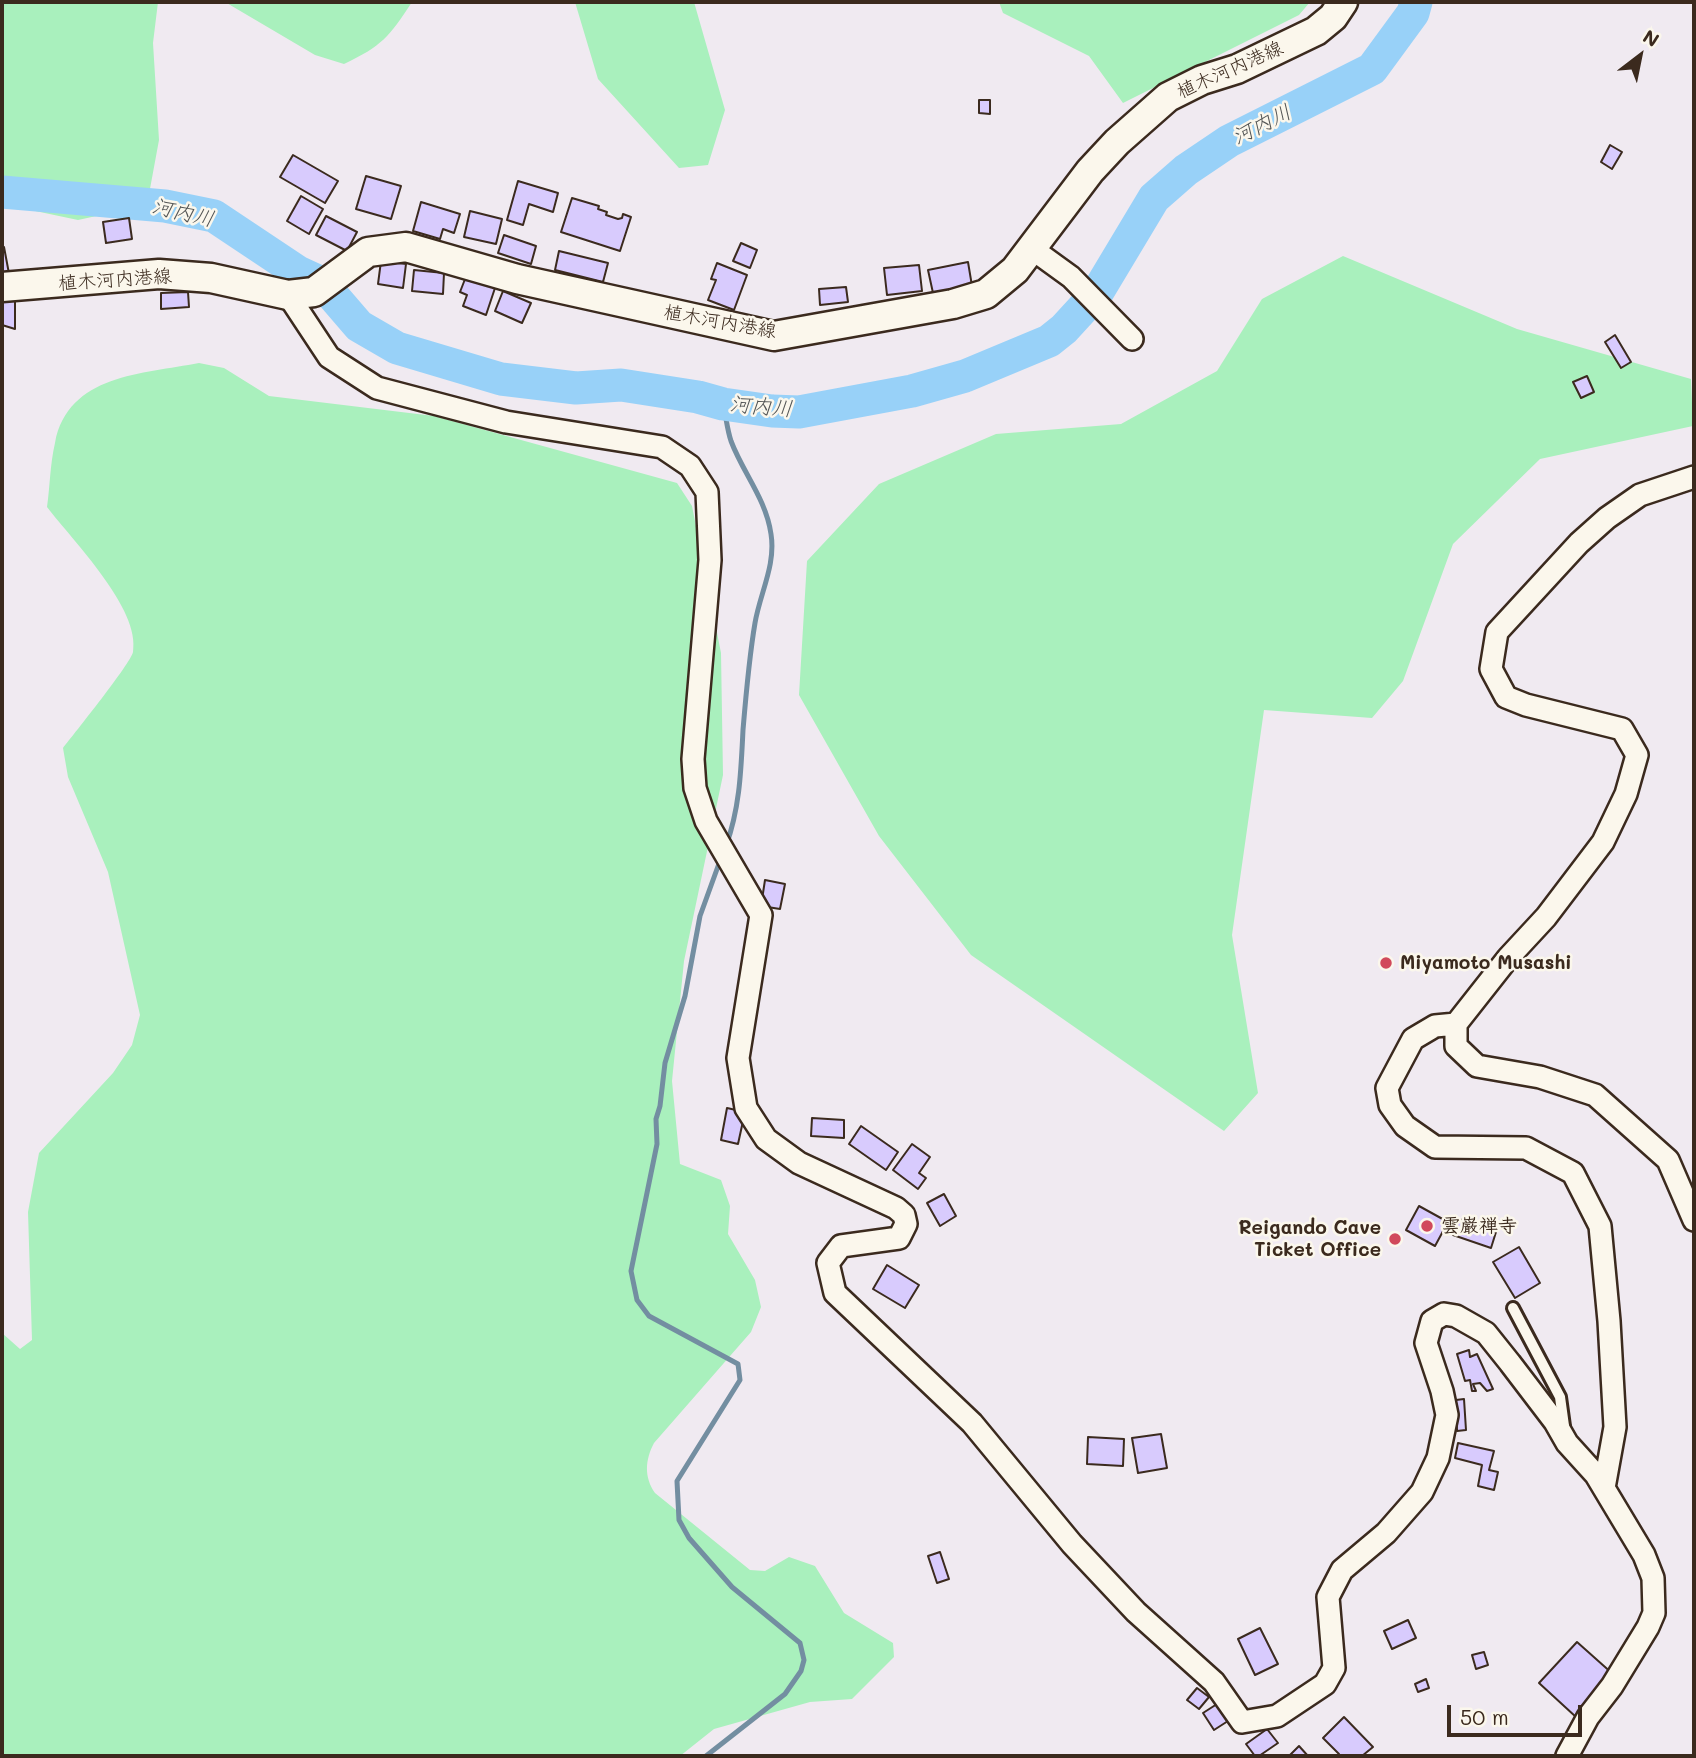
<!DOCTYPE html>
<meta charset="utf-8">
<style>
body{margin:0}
#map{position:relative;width:1696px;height:1758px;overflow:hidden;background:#f0eaf1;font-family:Mali,sans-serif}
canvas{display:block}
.frame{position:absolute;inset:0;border:4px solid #3b2a1e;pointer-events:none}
.north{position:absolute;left:1605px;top:21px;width:70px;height:70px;-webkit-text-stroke:5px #fbf7ec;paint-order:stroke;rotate:32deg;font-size:19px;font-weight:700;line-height:28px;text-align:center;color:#3b2a1e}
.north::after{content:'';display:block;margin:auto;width:24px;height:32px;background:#3b2a1e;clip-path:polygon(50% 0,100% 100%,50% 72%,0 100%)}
.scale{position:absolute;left:1447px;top:1705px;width:135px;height:32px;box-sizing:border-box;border:4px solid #3b2a1e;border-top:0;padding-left:9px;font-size:21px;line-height:24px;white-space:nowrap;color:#3b2a1e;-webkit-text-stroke:5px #fbf7ec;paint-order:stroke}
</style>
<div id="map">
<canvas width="1696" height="1758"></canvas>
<div class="frame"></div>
<div class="north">N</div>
<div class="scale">50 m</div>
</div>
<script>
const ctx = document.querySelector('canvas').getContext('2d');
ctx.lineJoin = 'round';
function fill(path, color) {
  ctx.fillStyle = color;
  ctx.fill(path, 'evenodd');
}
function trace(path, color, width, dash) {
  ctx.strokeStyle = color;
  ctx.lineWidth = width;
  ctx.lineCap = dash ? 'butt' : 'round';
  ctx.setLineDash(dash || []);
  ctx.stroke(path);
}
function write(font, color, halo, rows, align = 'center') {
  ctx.font = font + ' Mali,"Klee One",sans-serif';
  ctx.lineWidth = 5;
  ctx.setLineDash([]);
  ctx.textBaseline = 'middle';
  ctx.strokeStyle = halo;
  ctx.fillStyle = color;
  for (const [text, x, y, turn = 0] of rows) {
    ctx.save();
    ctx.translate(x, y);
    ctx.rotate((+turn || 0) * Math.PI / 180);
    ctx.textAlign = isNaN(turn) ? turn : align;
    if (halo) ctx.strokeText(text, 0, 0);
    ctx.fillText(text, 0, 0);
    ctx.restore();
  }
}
const green = new Path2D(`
 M2,2H158L153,43L159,140L147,205L78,220L2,204Z
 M225,2H412C389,37 382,46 344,64L315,55Z
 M575,2H694L725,110L708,165L679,168L598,79Z
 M999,2H1310L1299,15L1123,103L1089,56L1003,13Z
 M1343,256L1517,329L1691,379L1693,426L1540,459L1453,544L1403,681L1372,718L1264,710L1232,935L1258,1093L1224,1131L971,955L879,836L799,695L807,561L879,484L996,434L1121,424L1217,371L1262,299Z
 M199,363L224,368L269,396L434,416L677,483L692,506L721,653L723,775L684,961L672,1081L680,1164L721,1180L730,1206L728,1234L755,1280L761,1307L751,1332L654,1443C645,1460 644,1477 655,1493L750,1570L765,1571L789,1557L815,1566L844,1613L893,1643L894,1657L852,1699L810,1702L714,1729L680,1756H2V1333L20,1349L32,1340L28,1212L39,1153L113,1073L132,1045L140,1015L108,872L68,777L63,748C74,734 131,663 133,652C141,609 73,541 47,507C50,486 50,464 55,443C68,374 143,374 199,363Z`);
const stream = new Path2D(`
 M723,404C726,416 727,429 731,441C743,473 766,499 771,534C776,565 760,593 755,623C749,658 746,694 743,730C741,770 740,807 726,846
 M706,1756L785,1694L801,1671L804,1660L800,1643L732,1587L689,1538L679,1520L677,1481L740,1380L738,1364L649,1316L637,1300L631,1271L657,1144L656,1119L660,1106L665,1063L685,996L700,916L721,858`);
const river = new Path2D(`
 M2,192L165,206L214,216L298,272L322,283L359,326L397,348L501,379L576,388L621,385L698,397L723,404L772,411L799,412L912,391L965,376L1049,341L1064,329L1097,293L1154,198L1186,170L1229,141L1372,69L1413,13L1416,2`);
const building = new Path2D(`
 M979,100H990V114L979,113Z
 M1610,145L1622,152L1612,169L1601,162Z
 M293,155L338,181L325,203L280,177Z
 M366,176L401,186L391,219L356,209Z
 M518,181L558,193L553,212L529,204L523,225L507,220Z
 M301,196L323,209L309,234L287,221Z
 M572,198L599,206L598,209L607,212L606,215L618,219L622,218L623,214L631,217L620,251L561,232Z
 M421,202L460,214L454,233L443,229L440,239L413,231Z
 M470,211L502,219L496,244L464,237Z
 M326,216L357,232L347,251L316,235Z
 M129,218L132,239L106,243L103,222Z
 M504,235L536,246L531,264L498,253Z
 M741,243L757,250L750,268L733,261Z
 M2,247H4L10,279L2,278Z
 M559,251L608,263L603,282L555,270Z
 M381,261L406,264L403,288L378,284Z
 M968,262L972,286L933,293L928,270Z
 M717,263L747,275L734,310L708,300L716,280L711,279Z
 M919,265L922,291L887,295L884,268Z
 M414,270L444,273L443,294L412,291Z
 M467,274L496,285L486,315L463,306L467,295L460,292Z
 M846,287L848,302L820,305L819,289Z
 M503,291L531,303L522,323L495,311Z
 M188,292L189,307L161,309V293Z
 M2,299H15V329L2,325Z
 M1615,335L1631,362L1621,368L1605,342Z
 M1587,376L1594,392L1581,398L1573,382Z
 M765,880L785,884L780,909L761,906Z
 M727,1108L745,1112L738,1144L721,1140Z
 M812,1118L844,1120V1138L811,1136Z
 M861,1126L898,1152L886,1170L849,1144Z
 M912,1144L930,1157L919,1173L926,1178L918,1189L893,1170Z
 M944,1194L956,1216L940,1226L927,1203Z
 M1419,1206L1448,1222L1435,1246L1406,1230Z
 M1459,1219L1496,1232L1491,1248L1453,1235Z
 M1519,1247L1540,1283L1515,1298L1493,1262Z
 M887,1265L919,1285L905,1308L873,1289Z
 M1469,1350L1470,1357L1477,1354L1493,1389L1487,1391L1480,1383L1473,1384L1476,1391H1472L1470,1380L1465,1381L1457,1354Z
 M1464,1399L1466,1430L1457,1431L1456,1400Z
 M1161,1434L1167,1468L1138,1473L1132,1438Z
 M1088,1437L1124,1439L1123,1466L1087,1464Z
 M1458,1443L1494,1451L1489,1470L1498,1472L1494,1490L1478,1486L1482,1465L1455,1458Z
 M940,1552L949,1579L937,1583L928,1556Z
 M1408,1620L1416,1638L1392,1649L1384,1631Z
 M1260,1628L1278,1664L1255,1675L1238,1639Z
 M1577,1642L1614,1675L1576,1717L1539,1683Z
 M1484,1652L1488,1665L1476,1669L1472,1655Z
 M1426,1679L1429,1688L1418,1692L1415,1684Z
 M1197,1688L1209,1697L1199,1709L1187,1700Z
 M1217,1704L1228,1721L1214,1730L1203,1713Z
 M1344,1717L1373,1747L1362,1756H1337L1339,1754L1323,1738Z
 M1267,1729L1278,1743L1259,1756H1255L1246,1744Z
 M1299,1746L1308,1756H1289Z`);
const service = new Path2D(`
 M1513,1308L1560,1397L1564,1426`);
const minor = new Path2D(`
 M1031,248L1071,277L1132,339
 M288,295L329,357L377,388L506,422L662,447L690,466L707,492L710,560L693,759L695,788L706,821L761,915L738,1058L746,1108L766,1139L799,1163L896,1208L904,1215L906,1224L899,1238L841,1246L828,1263L835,1293L972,1423L1072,1544L1136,1612L1214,1682L1242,1722L1277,1716L1325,1684L1334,1668L1328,1597L1342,1570L1386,1533L1422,1492L1438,1458L1447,1415L1442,1391L1426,1343L1432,1321L1444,1314L1456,1316L1486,1333L1510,1363L1555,1422L1567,1443L1596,1475L1644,1555L1653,1578L1654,1613L1648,1627L1612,1686L1588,1717L1567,1756
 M1694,477L1640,495L1607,518L1579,543L1497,632L1491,669L1506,697L1526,705L1622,729L1637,755L1626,794L1603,842L1546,917L1508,958L1456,1024V1046L1477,1066L1540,1077L1595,1095L1668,1160L1694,1220
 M1456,1024L1435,1026L1413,1039L1387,1088L1390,1105L1405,1126L1435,1147L1526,1148L1573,1173L1600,1226L1609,1321L1615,1427L1604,1488`);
const secondary = new Path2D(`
 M2,287L159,274L211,278L288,295L314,292L368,252L406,247L517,279L774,336L953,304L986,294L1015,270L1090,171L1117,142L1168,97L1202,80L1237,69L1316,31L1333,17L1343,2`);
const markers = [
 [1386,963,7,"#d1495b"],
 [1427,1226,7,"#d1495b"],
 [1395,1239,7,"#d1495b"]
];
const streetNames = [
 ["植木河内港線",1230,70,-24],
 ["植木河内港線",115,280,-4],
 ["植木河内港線",720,322,10]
];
const poiNames = [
 ["Miyamoto Musashi",1400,963],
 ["雲巌禅寺",1441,1226],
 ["Reigando Cave",1381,1228,"right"],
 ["Ticket Office",1381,1250,"right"]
];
const waterNames = [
 ["河内川",1262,125,-27],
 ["河内川",183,213,13],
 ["河内川",761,407,5]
];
fill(green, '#a9f0bd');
trace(stream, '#738ea1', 5);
trace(river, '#98d1f8', 33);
fill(building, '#d8cbfd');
trace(building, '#3b2a1e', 2);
trace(service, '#3b2a1e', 16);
trace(minor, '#3b2a1e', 26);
trace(secondary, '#3b2a1e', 33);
trace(service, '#fbf7ec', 10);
trace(minor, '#fbf7ec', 21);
trace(secondary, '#fbf7ec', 28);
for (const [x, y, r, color] of markers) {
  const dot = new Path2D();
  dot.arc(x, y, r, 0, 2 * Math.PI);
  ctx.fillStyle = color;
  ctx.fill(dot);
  trace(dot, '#fbf7ec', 2.5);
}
write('19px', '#3b2a1e', '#fbf7ec', streetNames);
write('bold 19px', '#3b2a1e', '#fbf7ec', poiNames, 'left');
write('italic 21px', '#525454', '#fbf7ec', waterNames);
</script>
